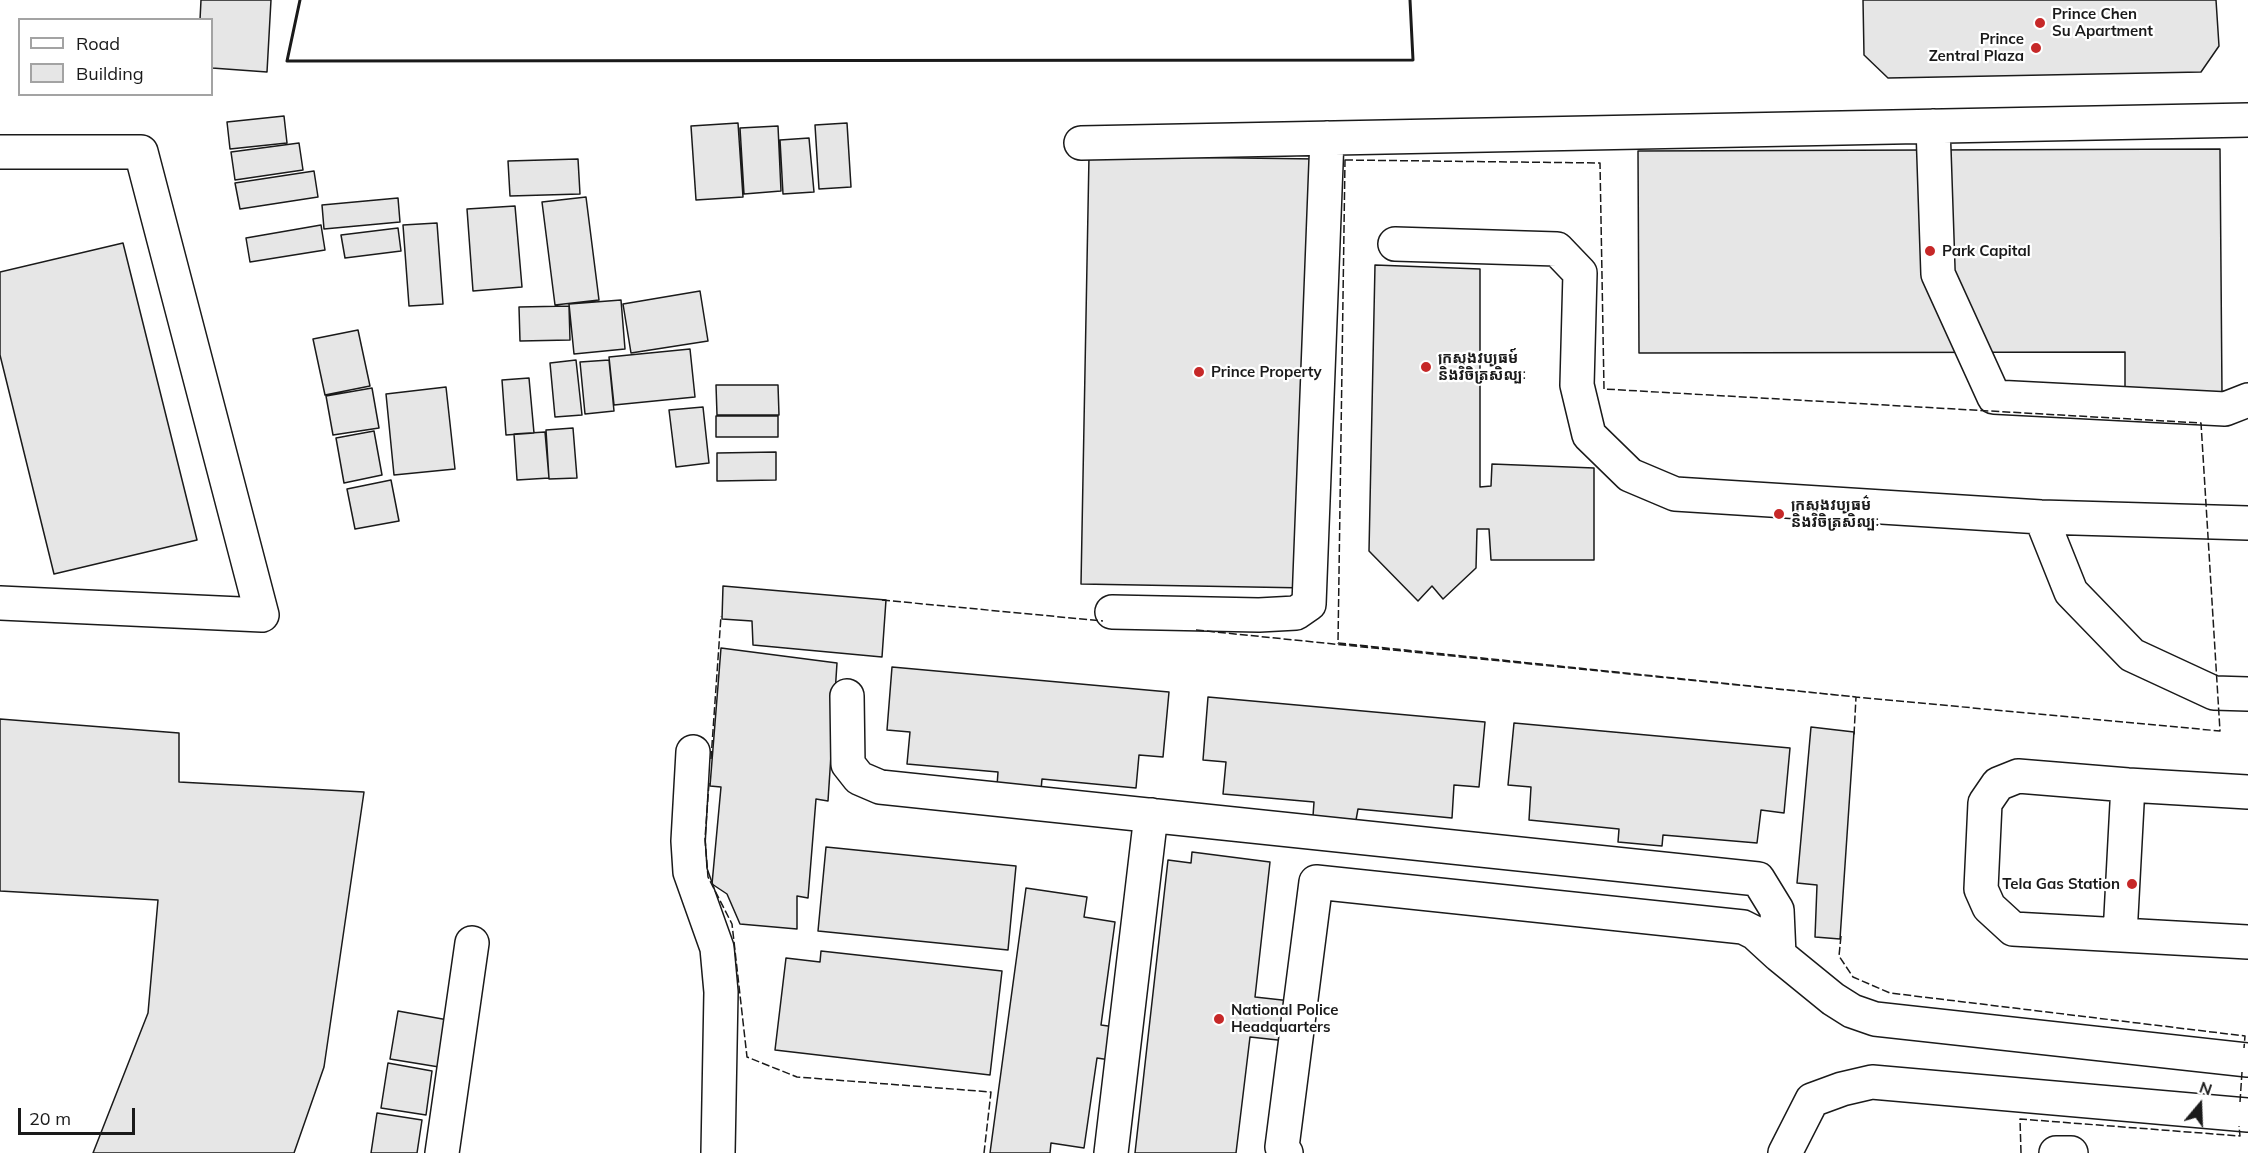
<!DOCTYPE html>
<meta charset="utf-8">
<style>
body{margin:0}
#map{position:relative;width:2248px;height:1153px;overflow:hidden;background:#fff;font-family:Mulish,sans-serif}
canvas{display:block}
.legend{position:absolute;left:18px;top:18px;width:195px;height:78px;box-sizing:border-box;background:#fff;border:2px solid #a3a3a3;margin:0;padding:8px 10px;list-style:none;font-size:18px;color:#1a1a1a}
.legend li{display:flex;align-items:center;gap:12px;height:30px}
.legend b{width:30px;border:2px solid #a3a3a3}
.north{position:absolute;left:2170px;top:1075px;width:60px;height:60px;-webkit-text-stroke:4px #fff;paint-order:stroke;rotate:19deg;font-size:16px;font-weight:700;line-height:24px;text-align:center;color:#1a1a1a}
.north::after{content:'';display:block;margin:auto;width:21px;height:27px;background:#1a1a1a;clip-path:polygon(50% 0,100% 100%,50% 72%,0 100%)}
.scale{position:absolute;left:18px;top:1108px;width:117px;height:27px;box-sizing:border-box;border:3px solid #1a1a1a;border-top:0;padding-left:8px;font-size:18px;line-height:21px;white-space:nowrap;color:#1a1a1a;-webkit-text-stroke:4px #fff;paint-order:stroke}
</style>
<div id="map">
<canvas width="2248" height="1153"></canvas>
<ul class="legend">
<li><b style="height:8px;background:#fff"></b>Road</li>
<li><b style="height:16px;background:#e6e6e6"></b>Building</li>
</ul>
<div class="north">N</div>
<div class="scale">20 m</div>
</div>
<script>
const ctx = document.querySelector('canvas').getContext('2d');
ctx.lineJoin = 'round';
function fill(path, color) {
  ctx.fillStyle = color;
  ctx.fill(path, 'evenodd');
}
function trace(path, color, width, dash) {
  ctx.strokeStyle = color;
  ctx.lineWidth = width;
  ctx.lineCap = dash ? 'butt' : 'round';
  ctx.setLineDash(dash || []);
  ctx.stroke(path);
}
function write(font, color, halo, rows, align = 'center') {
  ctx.font = font + ' Mulish,"Noto Sans Khmer",sans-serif';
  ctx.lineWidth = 4.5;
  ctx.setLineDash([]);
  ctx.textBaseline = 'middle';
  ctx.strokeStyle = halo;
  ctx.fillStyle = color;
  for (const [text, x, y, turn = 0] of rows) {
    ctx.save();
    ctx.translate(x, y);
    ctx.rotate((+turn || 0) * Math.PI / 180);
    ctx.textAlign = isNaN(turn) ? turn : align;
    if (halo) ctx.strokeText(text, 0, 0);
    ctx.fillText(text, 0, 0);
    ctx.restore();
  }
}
const building = new Path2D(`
 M201,0H271L267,72L212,68V20H200Z
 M1863,0H2216L2219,46L2201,72L1888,78L1864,55Z
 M284,116L287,143L230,149L227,122Z
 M738,123L743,197L696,200L691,126Z
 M847,123L851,187L819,189L815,125Z
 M778,126L781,191L744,194L740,128Z
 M809,138L814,192L783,194L780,140Z
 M299,143L303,170L235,180L231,152Z
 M2220,149L2222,395H2125V352L1639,353L1638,151Z
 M1089,156L1317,159L1308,588L1081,584Z
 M578,159L580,194L510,196L508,161Z
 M314,171L318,197L240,209L235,183Z
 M586,197L599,300L555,305L542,202Z
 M398,198L400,222L324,229L322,205Z
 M515,206L522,287L473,291L467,209Z
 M437,223L443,304L409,306L403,225Z
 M321,225L325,250L250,262L246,238Z
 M398,228L401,251L345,258L341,235Z
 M123,243L197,540L54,574L0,355V272Z
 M1375,265L1480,269V487L1491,486L1492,464L1594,468V560H1491L1489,529H1477L1476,568L1443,599L1432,586L1418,601L1369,551Z
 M700,291L708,341L631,353L623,304Z
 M621,300L625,349L574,354L569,304Z
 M569,306L570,340L520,341L519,307Z
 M358,330L370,386L325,395L313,339Z
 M690,349L695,397L614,405L609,357Z
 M576,360L582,415L555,417L550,363Z
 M609,360L614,411L585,414L580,362Z
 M529,378L534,433L506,435L502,380Z
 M716,385H778L779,415H717Z
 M446,387L455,469L394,475L386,394Z
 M372,388L379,428L333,435L326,396Z
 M703,407L709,463L676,467L669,410Z
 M716,416H778V437H716Z
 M573,428L577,478L549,479L546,430Z
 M374,431L382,475L344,483L336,438Z
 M545,432L549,478L517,480L514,434Z
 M776,452V480L717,481V453Z
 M391,480L399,521L355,529L347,489Z
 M723,586L886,600L882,657L753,645L752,621L722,619Z
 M721,648L837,663L828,801L816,799L808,898L797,896V929L740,924L727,894L712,884L721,787L710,786Z
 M892,667L1169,692L1163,757L1139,755L1136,788L1042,779L1041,790L997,786L998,772L907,764L910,732L887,730Z
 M1208,697L1485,722L1479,787L1454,785L1452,818L1358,809L1356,820L1313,816L1314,802L1223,794L1226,762L1203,760Z
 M0,719L179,733V782L364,792L324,1067L294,1153H93L148,1013L158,900L0,891Z
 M1514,723L1790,748L1784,813L1761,810L1757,843L1663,835L1662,846L1618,842L1619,829L1529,820L1531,787L1508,785Z
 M1811,727L1854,732L1840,939L1815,937L1817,885L1797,883Z
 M826,847L1016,866L1008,950L818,931Z
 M1192,852L1270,862L1255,997L1291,1001L1287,1041L1250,1037L1236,1153H1135L1168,860L1191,863Z
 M1026,888L1087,897L1084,917L1115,922L1101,1025L1115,1027L1110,1060L1097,1058L1084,1148L1051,1143L1050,1153H990Z
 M821,951L1002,971L990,1075L775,1050L786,958L820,962Z
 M398,1011L448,1020L439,1067L390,1059Z
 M388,1063L432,1071L426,1115L381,1108Z
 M377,1113L422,1120L417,1153H371Z`);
const minor = new Path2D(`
 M1933,126L1938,274L1994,397L2225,409L2248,400
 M1081,143L2248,120
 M0,152H141L262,615L0,603
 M1395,244L1557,249L1580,273L1577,385L1589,435L1630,475L1675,494L2041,517L2248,523
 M2041,517L2071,592L2132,655L2214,693L2248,694
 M1112,612L1259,615L1296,613L1309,604L1327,138
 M847,696L848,764L859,778L880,787L1758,879L1777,910L1779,955
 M693,752L688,841L690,872L717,948L721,992L718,1153
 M2248,792L2128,785L2018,776L1998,784L1985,803L1981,889L1989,907L2013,929L2248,942
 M2120,935L2128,785
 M442,1153L472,943
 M1111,1153L1151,815
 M1286,1153L1282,1147L1316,882L1743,927L1755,933L1779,955L1833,999L1852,1011L1875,1019L2248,1060
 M1785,1153L1812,1100L1842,1089L1872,1082L2248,1115
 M2056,1153H2071`);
const fence = new Path2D(`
 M1345,160L1600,163L1604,389L2201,423L2220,731L1856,697L1338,643Z
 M882,600L1103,621
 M1196,630L1856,697L1854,735
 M711,759L721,616
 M709,783L705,839L708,877L732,924L747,1057L797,1077L991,1092L984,1153
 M1841,936L1839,956L1853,977L1890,993L2245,1036L2244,1048
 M2240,1102L2242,1072
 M2021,1153L2020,1119L2240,1136L2239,1126`);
const wall = new Path2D(`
 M300,0L287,61L1413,60L1410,0`);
const markers = [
 [2040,23,6,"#c62828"],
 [2036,48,6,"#c62828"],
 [1930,251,6,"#c62828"],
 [1426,367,6,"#c62828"],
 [1199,372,6,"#c62828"],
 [1779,514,6,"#c62828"],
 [2132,884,6,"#c62828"],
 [1219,1019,6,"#c62828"]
];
const poiNames = [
 ["Prince Chen",2052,14],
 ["Su Apartment",2052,31],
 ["Prince",2024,39,"right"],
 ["Zentral Plaza",2024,56,"right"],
 ["Park Capital",1942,251],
 ["ក្រសួងវប្បធម៍",1438,358],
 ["និងវិចិត្រសិល្បៈ",1438,375],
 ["Prince Property",1211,372],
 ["ក្រសួងវប្បធម៌",1791,505],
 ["និងវិចិត្រសិល្បៈ",1791,522],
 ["Tela Gas Station",2120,884,"right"],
 ["National Police",1231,1010],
 ["Headquarters",1231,1027]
];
fill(building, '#e6e6e6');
trace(building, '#1a1a1a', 1.5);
trace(minor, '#1a1a1a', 36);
trace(minor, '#fff', 33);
trace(fence, '#1a1a1a', 1.5, [8, 3]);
trace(wall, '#1a1a1a', 3);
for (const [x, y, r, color] of markers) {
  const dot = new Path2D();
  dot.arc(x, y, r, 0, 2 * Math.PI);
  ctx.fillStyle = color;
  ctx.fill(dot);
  trace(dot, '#fff', 2);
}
write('bold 15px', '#1a1a1a', '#fff', poiNames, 'left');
</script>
